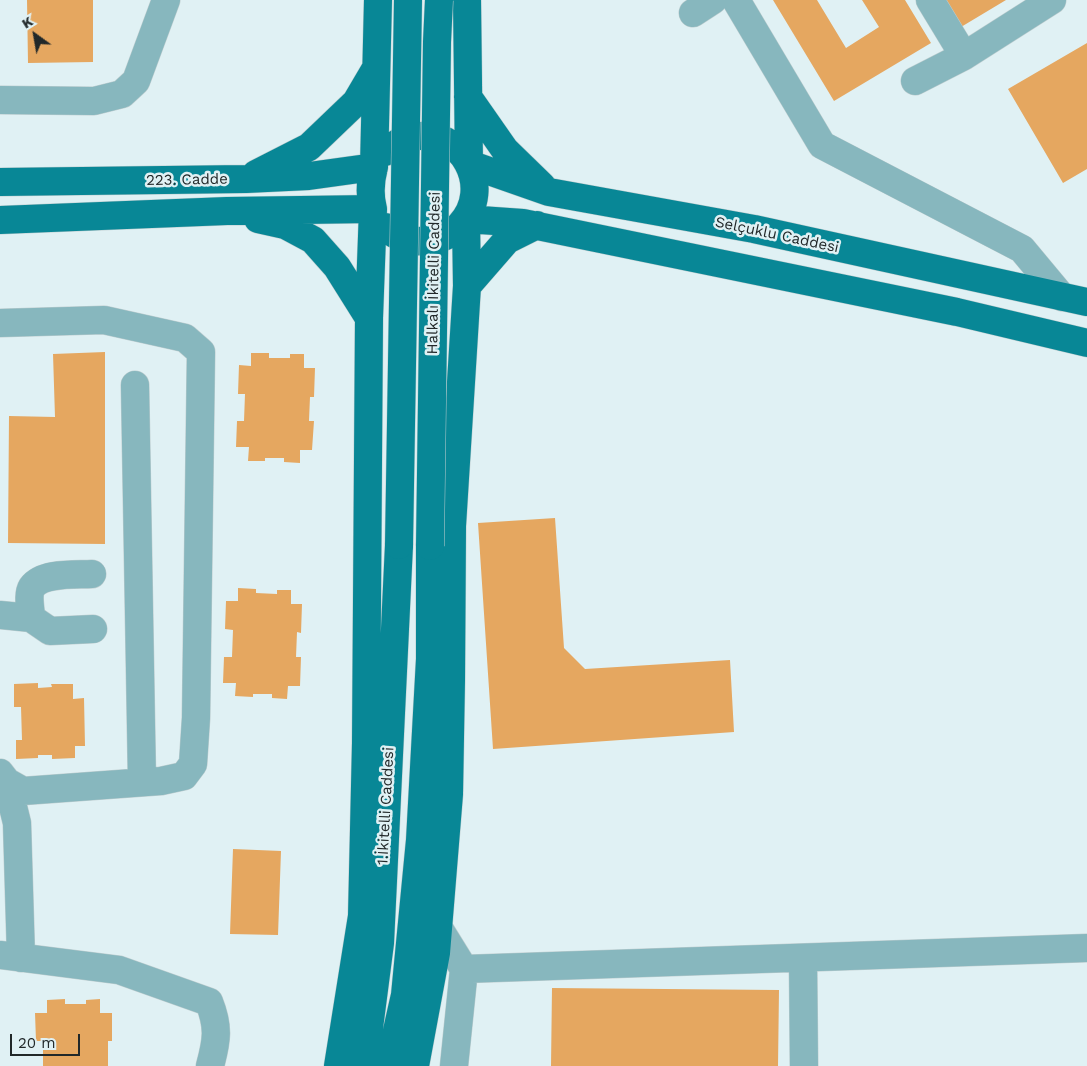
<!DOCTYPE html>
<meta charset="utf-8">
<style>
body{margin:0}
#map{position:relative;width:1087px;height:1066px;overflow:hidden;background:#e0f1f4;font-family:"Work Sans",sans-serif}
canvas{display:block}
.north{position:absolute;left:10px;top:10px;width:50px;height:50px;-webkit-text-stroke:4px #e0f1f4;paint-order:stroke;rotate:328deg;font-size:14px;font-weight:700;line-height:20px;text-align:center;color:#212829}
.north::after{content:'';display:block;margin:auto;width:18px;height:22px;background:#212829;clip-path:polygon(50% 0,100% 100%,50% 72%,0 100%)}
.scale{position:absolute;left:10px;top:1034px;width:70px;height:22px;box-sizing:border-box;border:2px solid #212829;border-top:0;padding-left:6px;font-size:15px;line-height:18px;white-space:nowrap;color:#212829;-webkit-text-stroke:4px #e0f1f4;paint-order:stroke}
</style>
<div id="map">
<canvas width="1087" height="1066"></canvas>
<div class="north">K</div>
<div class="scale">20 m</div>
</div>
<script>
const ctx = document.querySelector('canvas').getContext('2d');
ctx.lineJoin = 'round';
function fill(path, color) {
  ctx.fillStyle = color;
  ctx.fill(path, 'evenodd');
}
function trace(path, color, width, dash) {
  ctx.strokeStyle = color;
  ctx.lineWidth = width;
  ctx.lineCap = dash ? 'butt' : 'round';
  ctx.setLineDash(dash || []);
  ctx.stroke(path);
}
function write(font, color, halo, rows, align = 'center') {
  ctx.font = font + ' "Work Sans",sans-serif';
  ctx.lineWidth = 5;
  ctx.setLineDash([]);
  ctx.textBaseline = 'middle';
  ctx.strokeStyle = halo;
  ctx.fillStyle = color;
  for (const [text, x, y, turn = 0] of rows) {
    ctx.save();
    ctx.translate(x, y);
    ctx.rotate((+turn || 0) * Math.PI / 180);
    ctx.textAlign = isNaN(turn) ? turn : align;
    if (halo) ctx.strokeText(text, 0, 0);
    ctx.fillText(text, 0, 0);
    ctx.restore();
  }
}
const building = new Path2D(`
 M27,0H93V62L28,63Z
 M773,0H817L846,48L879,27L862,0H905L931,43L834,101Z
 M944,0H1006L961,27Z
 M1087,43V169L1063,183L1008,89Z
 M105,352V544L8,543L9,416L55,417L53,354Z
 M251,353H269V358H290V354H304V368H315L314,397H310L309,421H314L312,450H300V463L284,462V458H265V461H248L249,447H236L237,421H244L245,394H238L239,365L251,366Z
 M555,518L564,648L585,669L730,660L734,732L493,749L478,523Z
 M238,588L256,589V593L277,594V590H291V604H302L301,633L297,632L296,657H301L300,686H288L287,699L272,698V694H253V697L235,696L236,683H223L224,657H232L233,630L225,629L226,601H238Z
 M38,683V688L52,687L51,684H73V699L84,698L85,746H75V758L52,759V755H38V758L16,759V740H22L21,707H14V684Z
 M233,849L281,851L278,935L230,934Z
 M552,988L779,990L778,1066H551Z
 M65,999V1004H86V1000L100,999V1013H112V1041H108V1066H43V1041H36L35,1013H47V1000Z`);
const minor = new Path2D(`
 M736,0L822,145L1022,249L1062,297
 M930,0L964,56
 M693,13L713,0
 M915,81L964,56L1052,0
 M0,100L94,101L122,94L136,81L166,0
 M0,323L104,320L185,338L201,352L196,718L193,764L184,776L161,781L23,791L7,782L0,773
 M135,385L142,782
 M0,615L31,618L50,631L93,629
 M31,618C31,610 27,595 32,587C43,572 75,575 92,574
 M7,782L17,823L21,958
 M438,927L464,969L454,1066
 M0,955L119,970L209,1002C219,1027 217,1040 210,1066
 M803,958L804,1066
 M464,969L1087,948`);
const major = new Path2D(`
 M467,0L469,164
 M468,97L505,150L542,186
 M385,152C393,145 401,140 412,137C462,126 495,188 460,225C453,233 444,238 434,240C415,244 399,239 385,227
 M469,164L549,192L754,229L1087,302
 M256,174L309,147L356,102L376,68
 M0,182L246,179L309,176L374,167
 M258,219L285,225L313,240L337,267L369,318
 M466,219L523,223L957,312L1087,343
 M466,219L467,286
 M0,220L227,211L373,209
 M338,1066L362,916L366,743L369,318L373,209C369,194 370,182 374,167L378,0
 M361,1066L369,1028L380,943L399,545
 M389,1066L405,995L420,840L430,659V546
 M415,1066L436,953L449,794L451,680L452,526L467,286L507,240L537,225`);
const majorBridge = new Path2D(`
 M399,545L408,0
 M430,546L437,42L439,0`);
const streetNames = [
 ["223. Cadde",187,180,-1],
 ["Selçuklu Caddesi",777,235,12],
 ["Halkalı İkitelli Caddesi",434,273,-89],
 ["1.İkitelli Caddesi",386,806,-87]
];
fill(building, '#e5a760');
trace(minor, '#becdcf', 29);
trace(major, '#becdcf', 29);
trace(minor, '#87b7be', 28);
trace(major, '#088796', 28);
trace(majorBridge, '#becdcf', 29, []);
trace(majorBridge, '#088796', 28);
write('15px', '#212829', '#e0f1f4', streetNames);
</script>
